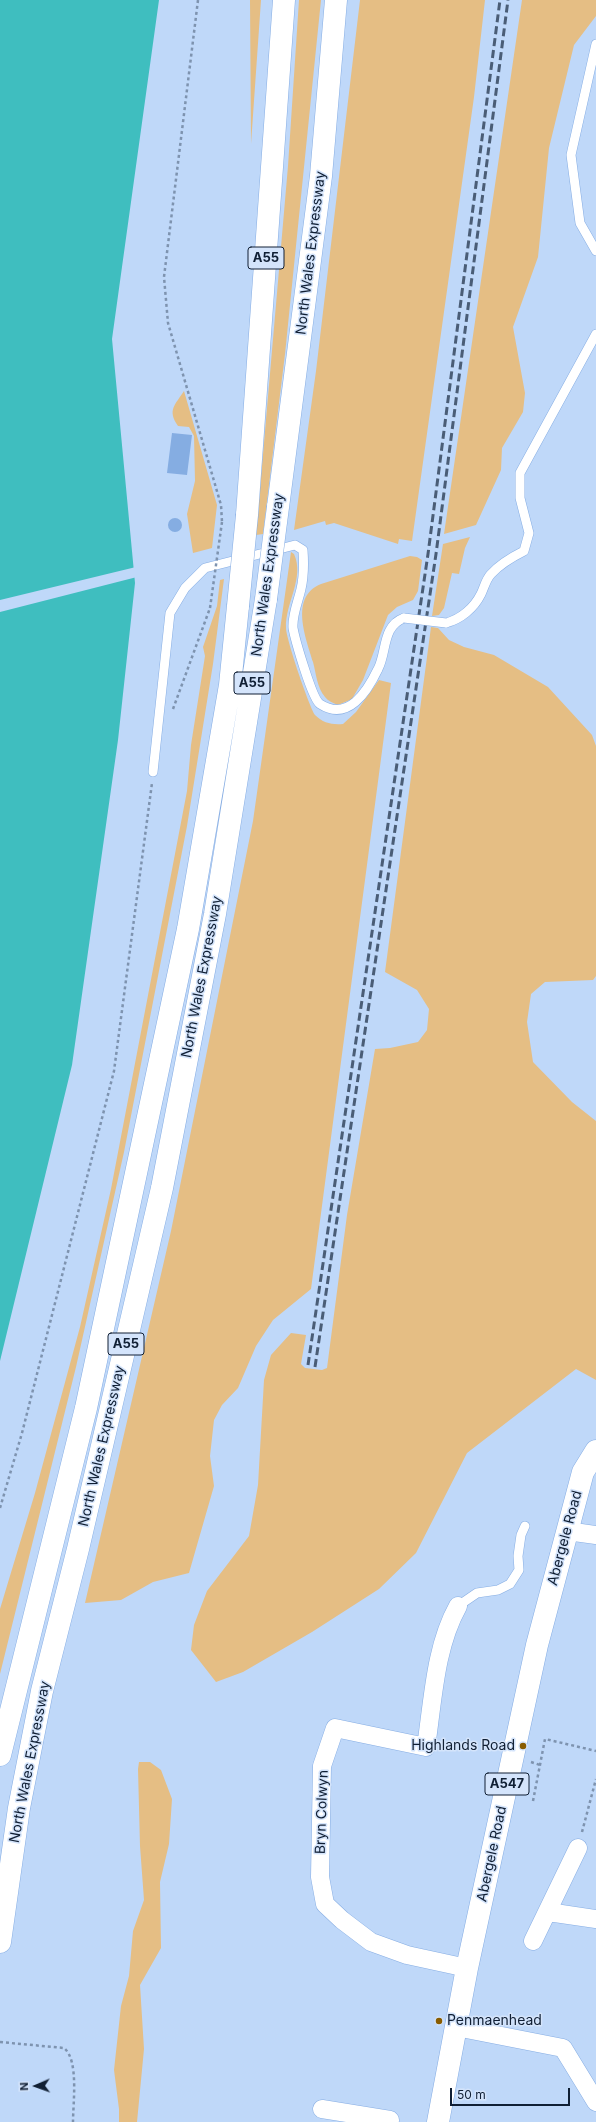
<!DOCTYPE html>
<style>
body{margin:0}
#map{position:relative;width:596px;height:2122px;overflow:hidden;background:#bfd8f9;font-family:Inter,sans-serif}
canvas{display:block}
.north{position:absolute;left:16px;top:2066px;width:40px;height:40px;-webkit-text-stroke:3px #d4e4fb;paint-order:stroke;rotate:268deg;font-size:11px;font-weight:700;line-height:16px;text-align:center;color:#101f34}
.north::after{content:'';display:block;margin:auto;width:14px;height:18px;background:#101f34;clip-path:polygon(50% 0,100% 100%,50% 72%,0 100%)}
.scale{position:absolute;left:450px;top:2088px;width:120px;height:18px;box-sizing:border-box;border:2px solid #101f34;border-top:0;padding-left:5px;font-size:12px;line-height:14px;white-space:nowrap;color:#101f34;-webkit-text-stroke:3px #d4e4fb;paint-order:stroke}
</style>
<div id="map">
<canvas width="596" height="2122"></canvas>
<div class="north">N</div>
<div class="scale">50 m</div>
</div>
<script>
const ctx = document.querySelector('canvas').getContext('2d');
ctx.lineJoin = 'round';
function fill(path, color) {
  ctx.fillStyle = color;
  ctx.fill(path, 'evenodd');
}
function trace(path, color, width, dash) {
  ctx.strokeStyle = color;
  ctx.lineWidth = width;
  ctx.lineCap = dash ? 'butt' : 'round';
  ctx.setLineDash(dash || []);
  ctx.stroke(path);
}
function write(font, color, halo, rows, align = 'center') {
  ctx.font = font + ' Inter,sans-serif';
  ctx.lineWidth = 3;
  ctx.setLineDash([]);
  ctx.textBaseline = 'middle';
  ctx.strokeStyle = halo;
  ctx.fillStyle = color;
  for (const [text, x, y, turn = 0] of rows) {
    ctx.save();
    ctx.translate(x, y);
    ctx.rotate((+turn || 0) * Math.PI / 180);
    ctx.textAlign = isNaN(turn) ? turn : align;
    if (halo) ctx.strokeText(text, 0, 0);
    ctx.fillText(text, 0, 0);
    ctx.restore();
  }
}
const green = new Path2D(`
 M250,0H261L251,144Z
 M299,0H321L285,354L263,534L256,535L288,166Z
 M360,0H485L474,97L412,541L399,539L398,544L334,523L326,525L325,521L294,530L316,371Z
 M522,0H596V16L574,45L549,148L538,257L513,327L525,393L523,412L502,448L501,470L476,525L444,534Z
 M184,391L217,505L212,548L193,553L187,514L195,481L194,436L189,427L178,426C167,410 175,405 184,391Z
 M470,537L465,548L459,574L452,573L444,608L439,615L432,616L443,544Z
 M291,552L294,554C305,578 285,603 286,628C286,639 309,706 315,715C323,723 332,725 343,724L356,712L379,680L391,683L311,1289L273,1320L256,1346L238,1388L222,1405L214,1420L210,1456L214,1486L189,1573L153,1582L121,1600L85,1603L171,1231L253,821Z
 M410,556L417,557L422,560L418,591L413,600L397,607L388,615L363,680L352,699L338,705C333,703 328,701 325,697C317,688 316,673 313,662C306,638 289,597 321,584Z
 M224,579L213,664L187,826L124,1152L76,1367L0,1674V1609L35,1493L80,1327L111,1189L187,791L191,745L205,656L203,647L217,606L220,580Z
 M431,627L438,628L449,640L464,647L494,655L548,687L592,735L596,746V976L593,980L545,982L531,994L527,1022L533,1062L572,1102L596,1121V1380L576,1369L467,1453L416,1553L379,1589L312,1632L243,1672L216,1682L191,1650L194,1625L207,1591L249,1536L258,1485L264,1380L271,1355L291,1333L306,1335L301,1364L305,1368L322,1370L327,1368L347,1215L375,1049L390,1048L418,1042L427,1030L429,1009L417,990L385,972Z
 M139,1762H150L161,1770L172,1799L169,1844L160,1882L161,1948L140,1985L144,2049L137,2122H119V2109L114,2070L121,2006L129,1976L133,1931L144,1900L140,1846L138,1769Z`);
const water = new Path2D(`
 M0,0H159L112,339L135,583L118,740L72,1065L0,1361Z`);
const pier = new Path2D(`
 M136,567L137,577L0,612V600Z`);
const building = new Path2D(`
 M172,433L192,435L187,475L167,473Z
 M168 525a7 7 0 1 1 14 0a7 7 0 1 1-14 0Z`);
const path = new Path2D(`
 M198,0L164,277L168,323L221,505L222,522
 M173,709L210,608
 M0,1508L22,1433L114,1071L152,783
 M531,1762L540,1765
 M533,1801L545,1739L596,1751
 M582,1832L596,1779
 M0,2042L64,2048C79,2060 73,2103 73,2122`);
const service = new Path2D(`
 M596,44L571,155L580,223L596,251
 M446,623C461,619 474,608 481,594C484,588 486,579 491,574C500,564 512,557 524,551L529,533L520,498V473L596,334
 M153,772L170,613L185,588L205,568L295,545L303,550C304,564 304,576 301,589C298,602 292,615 293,628C295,639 312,699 320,704C348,722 367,692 378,669C387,652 382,626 404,618
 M458,1606L477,1593L498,1590L510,1584L519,1570L518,1556L521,1535L525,1526`);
const minor = new Path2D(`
 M567,1531L596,1535
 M458,1606C435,1647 433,1700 426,1747L335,1728L322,1766L320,1877L325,1904L342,1920L371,1942L407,1955L467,1968
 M548,1912L596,1919
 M533,1941L578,1848
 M456,2027L563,2048L596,2102
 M322,2109L390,2120`);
const primary = new Path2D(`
 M438,2122L467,1968L537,1645L583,1472L596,1451`);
const trunk = new Path2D(`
 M278,507L321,176L336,0
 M247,515L284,0
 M0,1755L86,1408L188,929L230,685L238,606
 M0,1942L19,1808L42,1691L78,1549L162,1188L215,914L266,599`);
const rail = new Path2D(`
 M308,1365L428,554L500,0
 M315,1367L436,554L508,0`);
const pathBridge = new Path2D(`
 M210,608L222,522`);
const serviceBridge = new Path2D(`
 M404,618L446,623`);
const trunkBridge = new Path2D(`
 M266,599L278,507
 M238,606L247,515`);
const markers = [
 [523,1746,4,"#895c00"],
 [439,2021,4,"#895c00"]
];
const shields = [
 [266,258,36],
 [252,683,36],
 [126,1344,36],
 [507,1784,44]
];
const shieldNames = [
 ["A55",266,258],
 ["A55",252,683],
 ["A55",126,1344],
 ["A547",507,1784]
];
const streetNames = [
 ["North Wales Expressway",311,253,-83],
 ["North Wales Expressway",268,575,-82],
 ["North Wales Expressway",202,977,-79],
 ["North Wales Expressway",102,1446,-77],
 ["Abergele Road",565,1538,-75],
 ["North Wales Expressway",30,1762,-79],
 ["Bryn Colwyn",322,1812,-88],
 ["Abergele Road",492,1854,-78]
];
const poiNames = [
 ["Highlands Road",515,1746],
 ["Penmaenhead",447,2021,"left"]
];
fill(green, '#e5be84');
fill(water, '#3fbebf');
fill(pier, '#bfd8f9');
fill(building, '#85ade2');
trace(service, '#86ade3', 10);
trace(minor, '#86ade3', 19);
trace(primary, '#86ade3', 23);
trace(trunk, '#86ade3', 23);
trace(path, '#7e93af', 2.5, [3, 3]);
trace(service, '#fff', 9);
trace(minor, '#fff', 18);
trace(primary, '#fff', 22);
trace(trunk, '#fff', 22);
trace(rail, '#4a5d76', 3, [8, 4]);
trace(serviceBridge, '#86ade3', 10, []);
trace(trunkBridge, '#86ade3', 23, []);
trace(pathBridge, '#7e93af', 2.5, [3, 3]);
trace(serviceBridge, '#fff', 9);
trace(trunkBridge, '#fff', 22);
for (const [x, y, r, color] of markers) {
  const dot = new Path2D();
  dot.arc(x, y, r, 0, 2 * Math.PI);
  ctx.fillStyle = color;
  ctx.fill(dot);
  trace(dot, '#d4e4fb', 1.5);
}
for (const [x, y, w] of shields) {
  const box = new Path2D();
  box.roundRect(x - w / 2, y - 11, w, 22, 3);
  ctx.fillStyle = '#d4e4fb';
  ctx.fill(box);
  trace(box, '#101f34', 1);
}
write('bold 13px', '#101f34', null, shieldNames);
write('14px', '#101f34', '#d4e4fb', streetNames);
write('14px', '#101f34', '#d4e4fb', poiNames, 'right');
</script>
